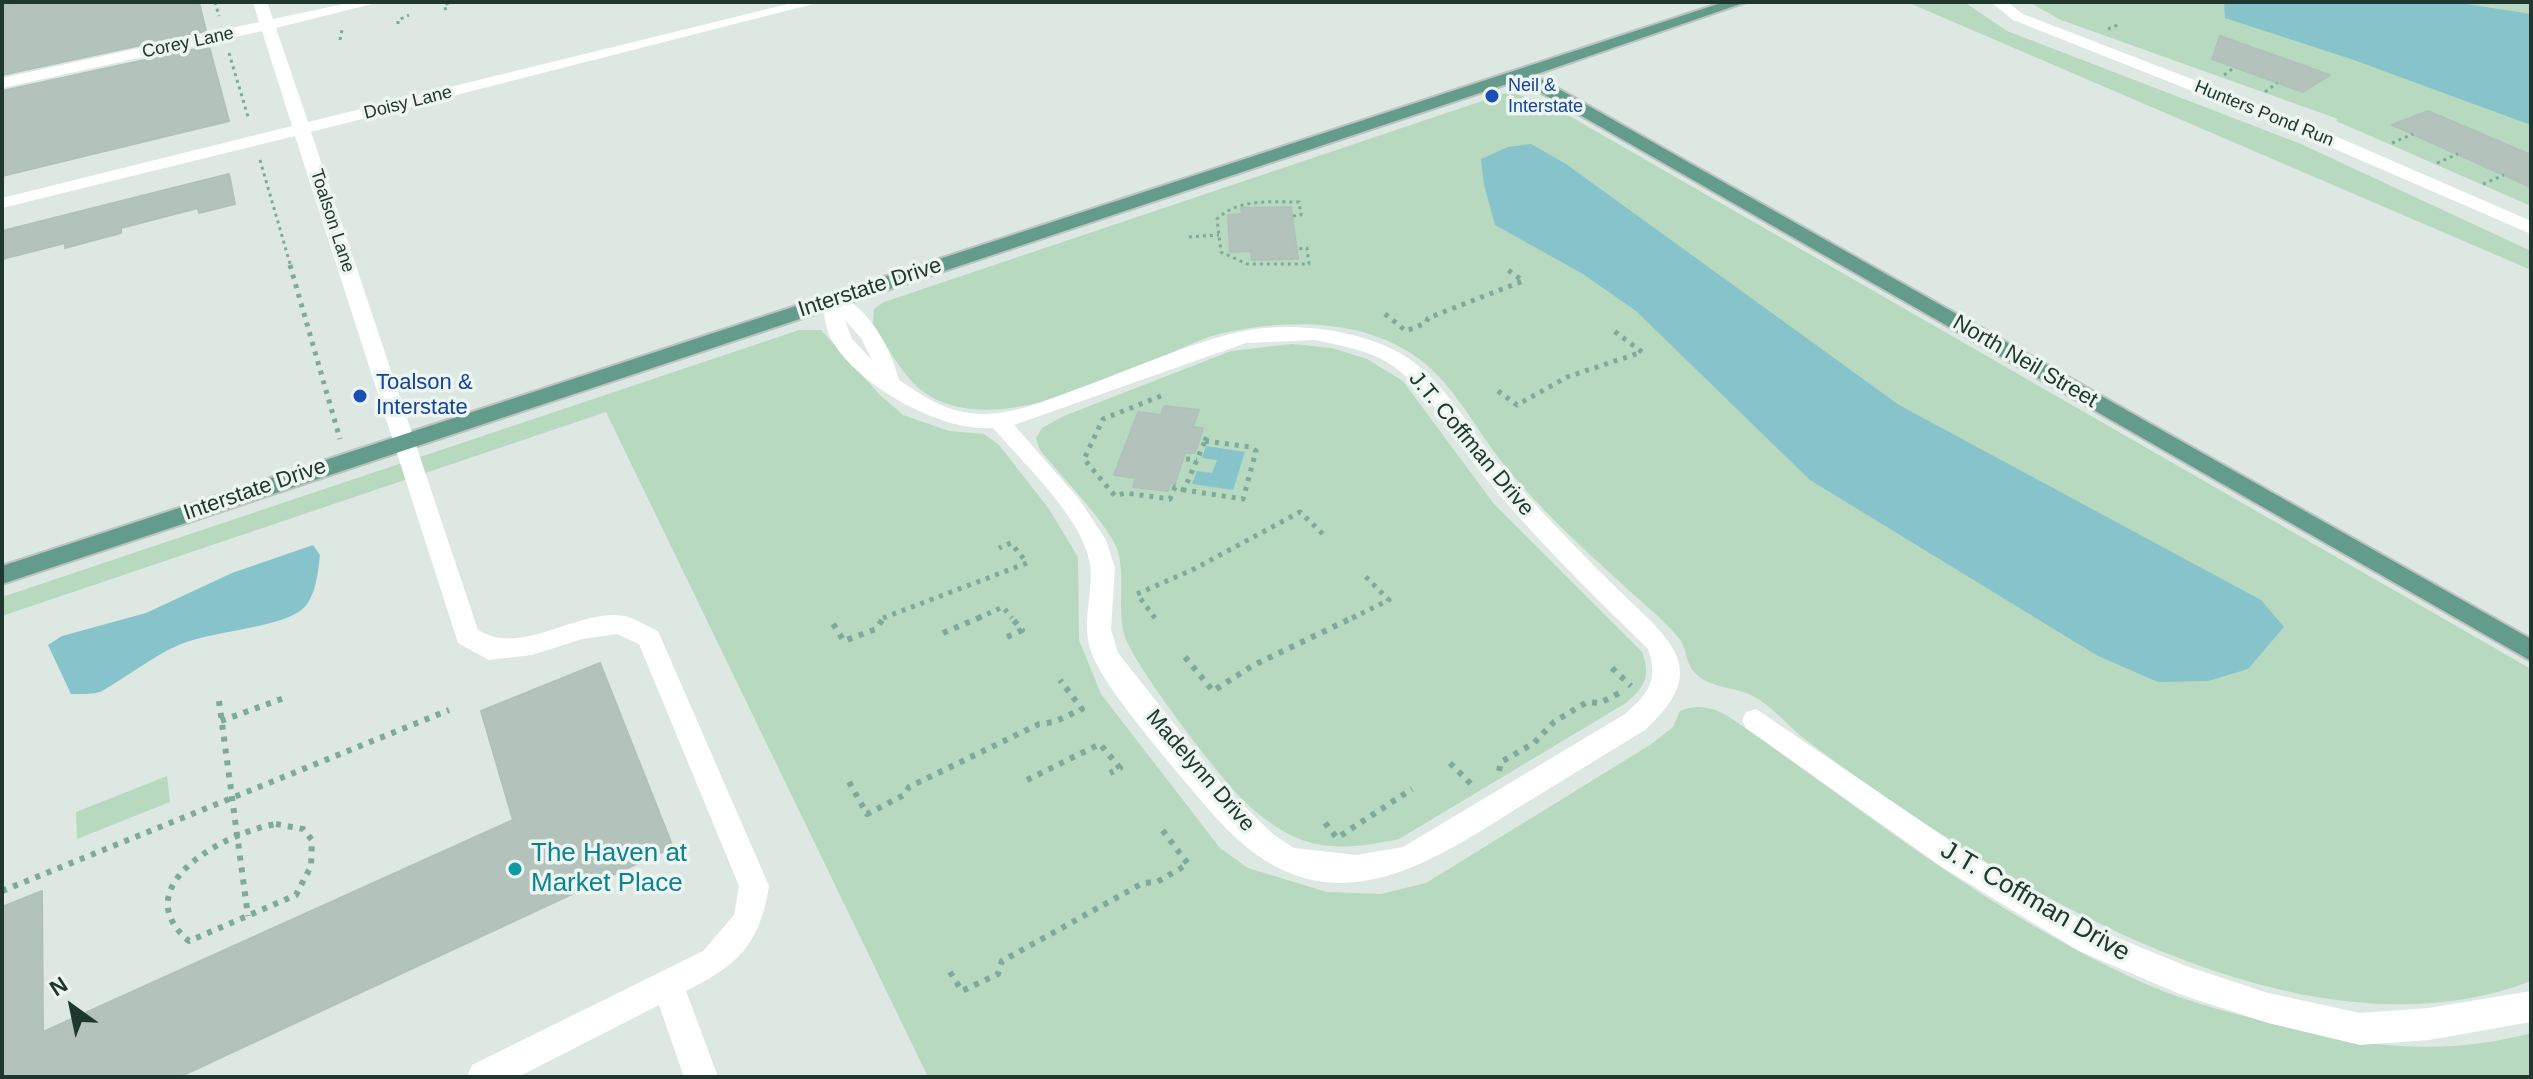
<!DOCTYPE html>
<style>
body{margin:0}
#map{position:relative;width:2533px;height:1079px;overflow:hidden;background:#dde8e3;font-family:Helvetica,sans-serif}
canvas{display:block}
.frame{position:absolute;inset:0;border:4px solid #203730;pointer-events:none}
.north{position:absolute;left:32px;top:967px;width:80px;height:80px;-webkit-text-stroke:6px #edf5f1;paint-order:stroke;rotate:327deg;font-size:22px;font-weight:700;line-height:32px;text-align:center;color:#203730}
.north::after{content:'';display:block;margin:auto;width:28px;height:36px;background:#203730;clip-path:polygon(50% 0,100% 100%,50% 72%,0 100%)}
</style>
<div id="map">
<canvas width="2533" height="1079"></canvas>
<div class="frame"></div>
<div class="north">N</div>
</div>
<script>
const ctx = document.querySelector('canvas').getContext('2d');
ctx.lineJoin = 'round';
function fill(path, color) {
  ctx.fillStyle = color;
  ctx.fill(path, 'evenodd');
}
function trace(path, color, width, dash) {
  ctx.strokeStyle = color;
  ctx.lineWidth = width;
  ctx.lineCap = dash ? 'butt' : 'round';
  ctx.setLineDash(dash || []);
  ctx.stroke(path);
}
function write(font, color, halo, rows, align = 'center') {
  ctx.font = font + ' Helvetica,sans-serif';
  ctx.lineWidth = 7;
  ctx.setLineDash([]);
  ctx.textBaseline = 'middle';
  ctx.strokeStyle = halo;
  ctx.fillStyle = color;
  for (const [text, x, y, turn = 0] of rows) {
    ctx.save();
    ctx.translate(x, y);
    ctx.rotate((+turn || 0) * Math.PI / 180);
    ctx.textAlign = isNaN(turn) ? turn : align;
    if (halo) ctx.strokeText(text, 0, 0);
    ctx.fillText(text, 0, 0);
    ctx.restore();
  }
}
const green = new Path2D(`
 M1907,2H1964L2007,31L2301,144L2531,251V270Z
 M2029,2H2531V206L2336,121L2338,119L2061,20Z
 M1509,92L1545,102L2531,669V981C2295,1072 1990,877 1806,740C1789,727 1776,710 1758,699C1740,686 1709,690 1694,672C1685,662 1687,647 1678,637C1661,617 1640,601 1621,583C1580,546 1539,508 1505,466C1474,428 1452,378 1409,352C1351,316 1274,320 1211,336C1135,365 1000,444 925,393C903,378 887,345 873,324L874,309L884,302Z
 M799,330H821L880,395L903,415L949,431L984,434L999,445L1049,509L1078,557L1079,640L1101,694L1220,848L1248,868L1327,892L1381,894L1426,883L1650,745L1673,727L1680,711C1692,706 1702,706 1715,710C1731,716 1747,730 1761,739C1792,761 1823,784 1854,806C1946,873 2044,939 2148,985C2192,1004 2240,1015 2287,1027C2372,1048 2445,1056 2531,1033V1077H928L606,412L2,616V597Z
 M1292,344L1332,348L1367,359L1403,381L1494,504L1642,652C1651,676 1645,687 1626,703L1399,839C1365,846 1331,852 1297,838C1280,831 1261,817 1247,804C1222,781 1135,667 1125,637C1116,608 1127,574 1116,546C1104,520 1060,475 1040,450L1036,438L1042,428L1064,416L1231,351Z
 M167,776L170,802L77,839L76,812Z`);
const water = new Path2D(`
 M2224,2H2453L2531,14V125L2351,59L2225,18Z
 M1531,144L1566,164L1899,405L2261,600L2284,627L2248,669L2208,681L2158,682L2098,656L1810,480L1636,311L1583,274L1495,225L1484,185L1481,159L1508,147Z
 M1206,446L1245,452L1233,490L1192,484L1197,471L1212,473L1217,460L1202,458Z
 M313,545L320,555C318,572 316,600 300,611C276,628 214,631 181,644C153,656 128,676 102,691C94,695 80,694 71,694L48,645L62,636L146,613L232,573Z`);
const building = new Path2D(`
 M18,2H199L206,31L2,75V5Z
 M2220,36L2330,75L2303,92L2212,59Z
 M209,46L229,121L2,176V91Z
 M2428,111L2531,155V187L2392,125Z
 M229,174L235,204L199,213L198,208L121,228V233L65,248V243L2,259V231Z
 M1291,207L1298,259L1252,260L1251,251L1230,252L1228,215L1242,214L1241,208Z
 M1164,406L1199,410L1193,427L1203,428L1195,453H1185L1175,484L1171,483L1168,491L1133,487L1136,478L1114,475L1138,412L1161,415Z
 M600,663L673,847L179,1077H2V907L42,891L43,1032L513,820L481,711Z`);
const pathFar2 = new Path2D(`
 M215,2L219,16
 M446,10L444,5L451,2
 M398,24V20L409,15
 M2108,29L2118,25
 M340,40L342,30
 M229,53L249,120
 M2224,75L2235,67
 M2265,92L2277,83
 M2392,143L2413,134
 M260,160L291,267
 M2437,163L2458,154
 M2483,184L2504,175
 M1293,216L1301,215L1299,202C1271,202 1239,198 1217,219L1221,252L1247,264H1309L1307,248L1298,249
 M1189,237L1219,235`);
const pathFar1 = new Path2D(`
 M290,265L340,439
 M1385,314L1406,331L1426,323L1428,318L1523,281L1508,270
 M1498,391L1517,405L1567,377L1642,352L1614,331
 M1161,396L1103,419L1084,459L1115,496L1125,493L1170,499L1175,487L1184,490
 M1205,441L1251,447L1256,451L1243,499L1184,490Z
 M1205,441L1208,434
 M1186,459L1197,460
 M883,618L1027,563L1011,543L999,548
 M978,618L1003,607L1012,618
 M1155,618L1137,594L1194,569L1300,512L1323,534
 M1352,618L1389,600L1364,575`);
const path = new Path2D(`
 M833,624L844,641L876,629L885,616
 M943,633L983,616
 M1007,637L1022,630L1010,616
 M1185,657L1213,691L1252,666L1356,616
 M1612,668L1631,686
 M219,701L248,916
 M221,721L284,698
 M1450,763L1472,785L1476,783
 M1499,771L1501,762L1534,743L1554,722L1587,702L1600,703L1623,691
 M1027,780L1100,744L1120,768L1110,773
 M849,782L867,814L904,795L909,787L1039,724L1054,722L1082,709L1060,680
 M1325,823L1337,838L1412,789
 M276,824L303,829L312,840L311,866L296,895L189,941C123,886 227,832 276,824Z
 M2,891L449,710
 M950,972L962,991L998,974L1002,961L1143,883L1157,882L1188,864L1160,827`);
const minor = new Path2D(`
 M253,2H267L273,19L353,2H380L276,28L308,122L796,2H821L311,132L478,630C519,656 572,613 617,615C631,615 646,626 658,631L769,886C759,946 738,965 686,991L718,1077H684L659,1005L518,1077H467L472,1065L703,951L734,915L739,886L639,644L617,634L582,639L532,655L489,660L458,643L295,136L2,208V198L292,126L262,31L2,88V78L259,22Z
 M1991,2H2007L2023,14L2303,122L2531,221V234L2291,130L2013,20Z
 M833,294C867,302 891,349 899,380C920,394 943,410 969,413C1004,418 1036,404 1069,392C1123,373 1183,345 1239,332C1288,321 1355,329 1398,352C1442,375 1467,427 1498,463C1541,512 1585,558 1632,603C1681,649 1704,676 1645,730C1602,756 1559,783 1516,809C1444,854 1357,914 1271,864C1238,845 1212,814 1188,785C1163,755 1105,688 1092,654C1080,623 1094,595 1090,564C1083,518 1023,463 993,428C941,432 859,386 833,342C825,329 824,315 823,300ZM845,320L861,338L872,360L852,339ZM1315,340C1339,345 1363,349 1385,361C1427,385 1451,435 1480,471C1531,535 1590,592 1648,649C1659,680 1648,694 1625,714L1403,847L1356,855L1294,848L1274,835L1225,788L1118,653L1111,629L1115,568L1106,540L1079,499L1014,425L1246,343Z
 M1756,709L1962,849L2101,931L2186,966L2268,993L2360,1013L2429,1008L2531,991V1022L2429,1040L2360,1045L2268,1023L2182,995L2079,951L1942,867L1746,728L1742,720L1746,712Z`);
const major = new Path2D(`
 M1724,2H1746L1534,75L2531,639V661L1519,80L2,584V566Z`);
const markers = [
 [1492,96,8,"#1a4fb4"],
 [360,396,8,"#1a4fb4"],
 [515,869,8,"#0f9aa8"]
];
const farStreetnames = [
 ["Corey Lane",188,43,-12],
 ["Doisy Lane",408,103,-14],
 ["Hunters Pond Run",2264,114,22],
 ["Toalson Lane",332,221,72]
];
const farTransitnames = [
 ["Neil &",1508,86],
 ["Interstate",1508,107]
];
const streetNames = [
 ["Interstate Drive",870,288,-18],
 ["North Neil Street",2025,362,30],
 ["J.T. Coffman Drive",1471,444,50],
 ["Interstate Drive",255,490,-19],
 ["Madelynn Drive",1200,771,49]
];
const transitNames = [
 ["Toalson &",376,383],
 ["Interstate",376,408]
];
const nearCulturenames = [
 ["The Haven at",531,854],
 ["Market Place",531,884]
];
const nearStreetnames = [
 ["J.T. Coffman Drive",2035,902,30]
];
fill(green, '#b7d9bf');
fill(water, '#87c3cb');
fill(building, '#b3c3bc');
trace(building, '#b0c1ba', 2);
trace(major, '#bcc3c1', 4);
trace(pathFar2, '#7faa9b', 3, [3, 4]);
trace(pathFar1, '#7faa9b', 5, [4, 6]);
trace(path, '#7faa9b', 6, [5, 7]);
fill(minor, '#fff');
fill(major, '#649c8b');
for (const [x, y, r, color] of markers) {
  const dot = new Path2D();
  dot.arc(x, y, r, 0, 2 * Math.PI);
  ctx.fillStyle = color;
  ctx.fill(dot);
  trace(dot, '#edf5f1', 3);
}
write('18px', '#203730', '#edf5f1', farStreetnames);
write('18px', '#164399', '#edf5f1', farTransitnames, 'left');
write('22px', '#203730', '#edf5f1', streetNames);
write('22px', '#164399', '#edf5f1', transitNames, 'left');
write('26px', '#0d838f', '#edf5f1', nearCulturenames, 'left');
write('26px', '#203730', '#edf5f1', nearStreetnames);
</script>
